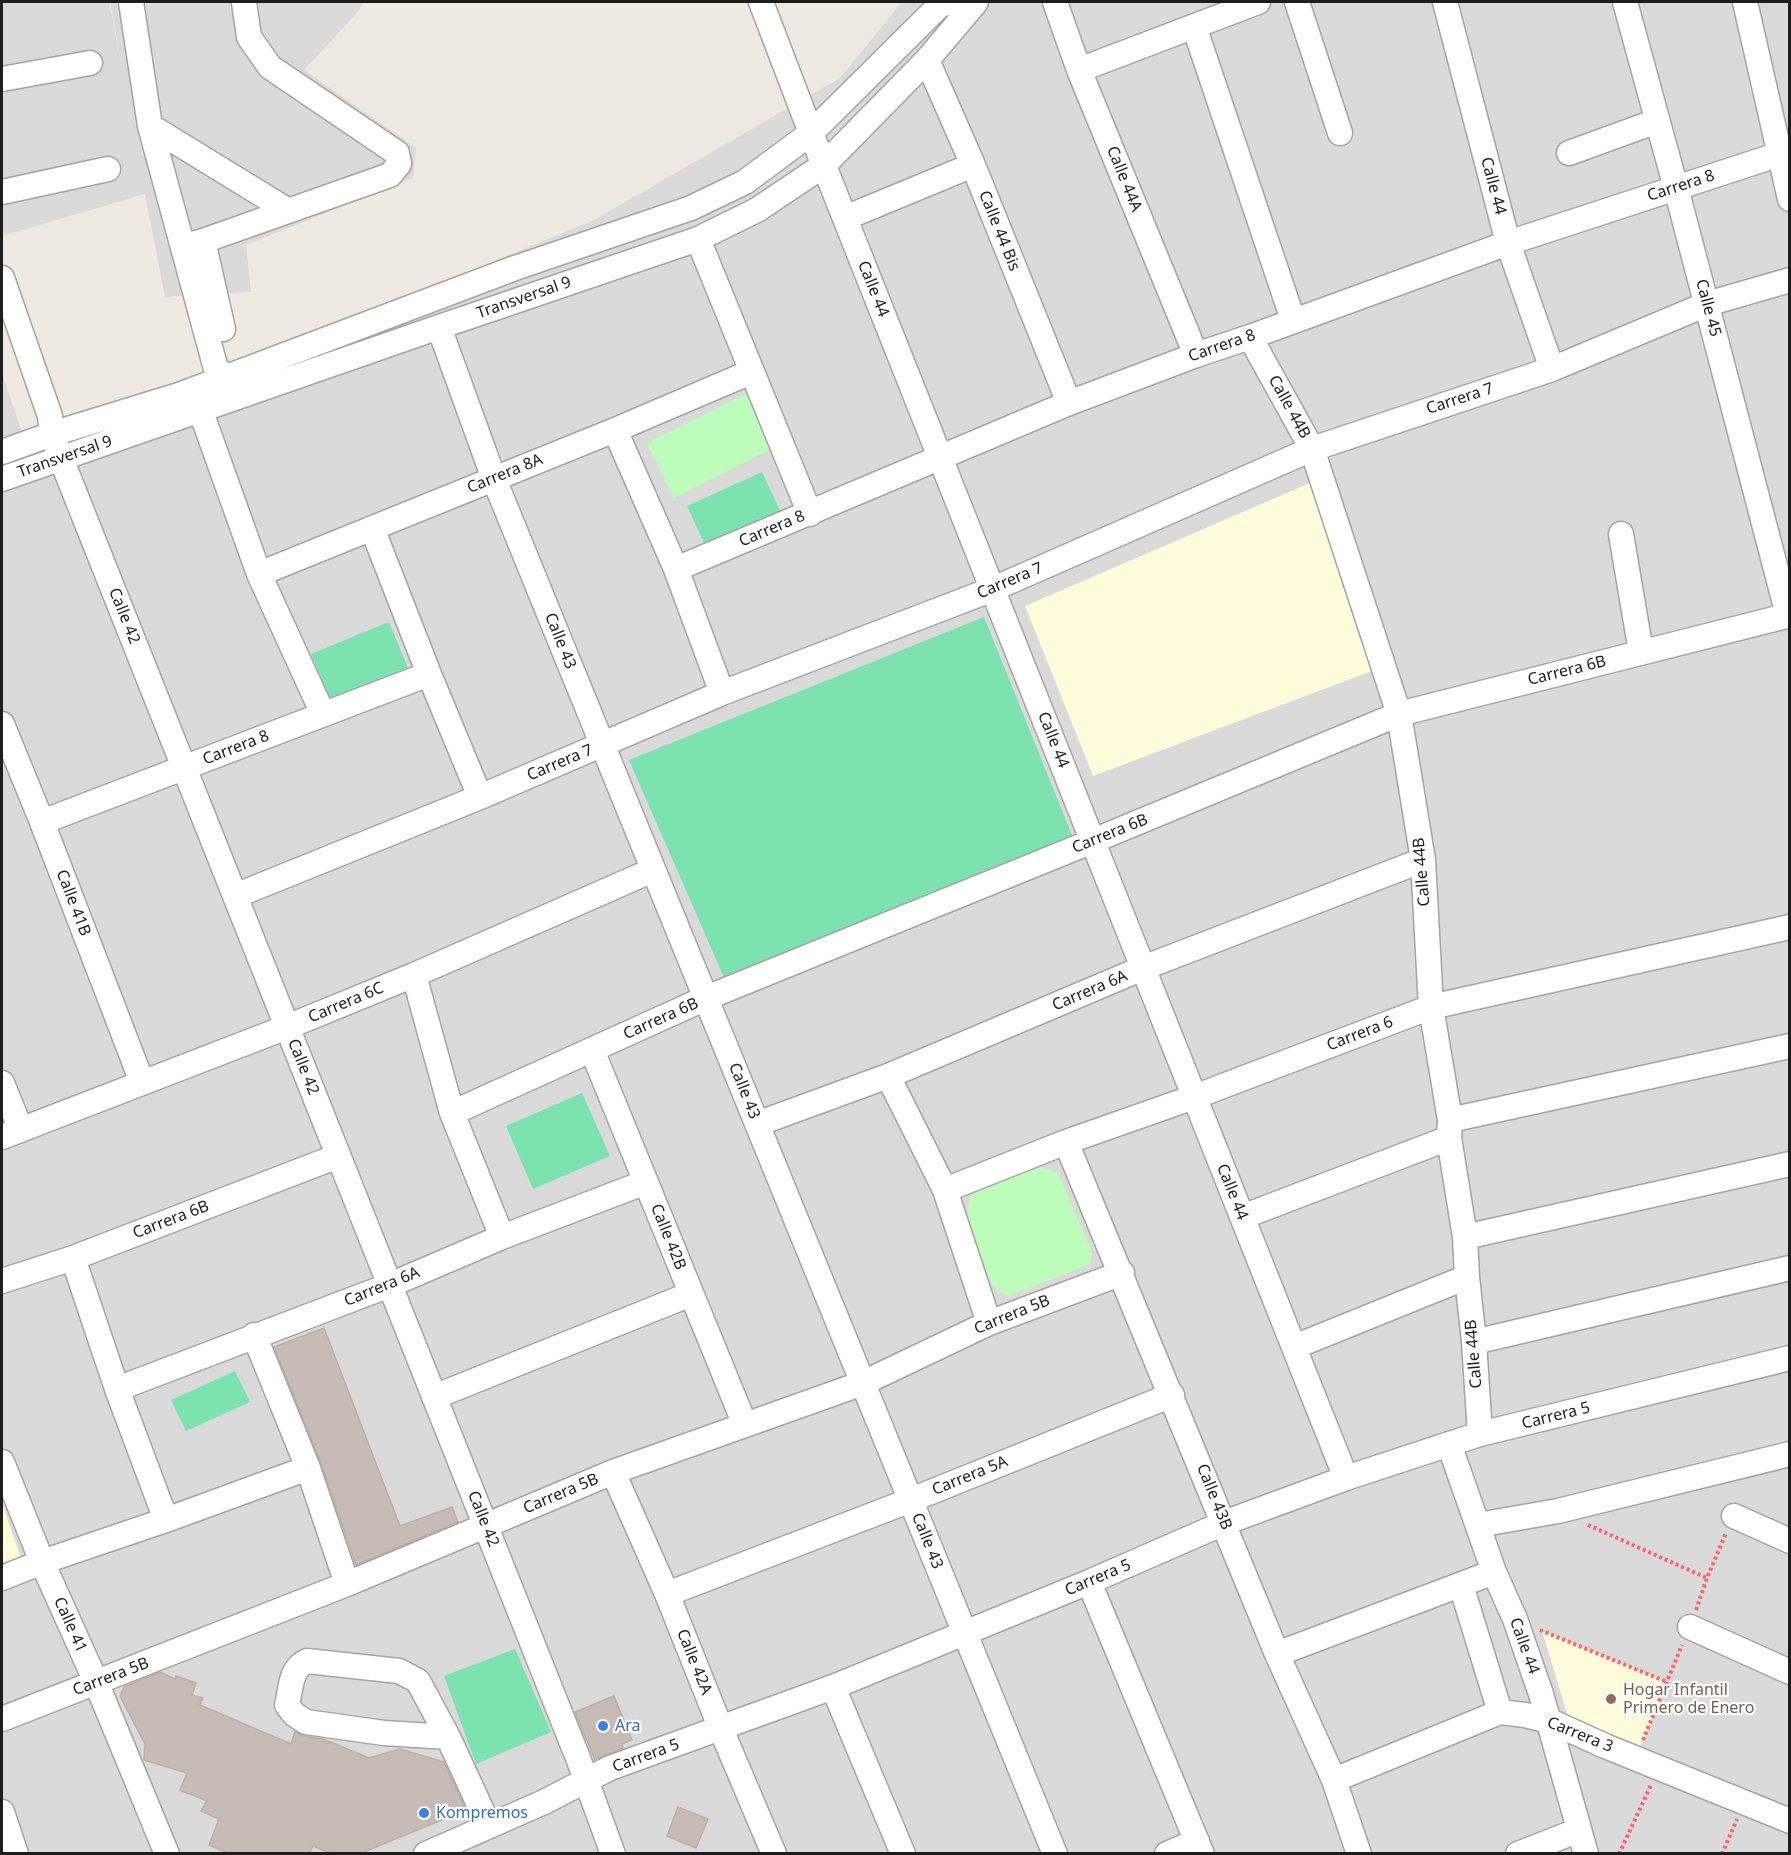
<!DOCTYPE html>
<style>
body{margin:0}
#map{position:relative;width:1791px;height:1855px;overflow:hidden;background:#efe9e2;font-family:"Noto Sans",sans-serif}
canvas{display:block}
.frame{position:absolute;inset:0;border:3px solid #1d1d1d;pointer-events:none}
</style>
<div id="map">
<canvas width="1791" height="1855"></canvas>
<div class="frame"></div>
</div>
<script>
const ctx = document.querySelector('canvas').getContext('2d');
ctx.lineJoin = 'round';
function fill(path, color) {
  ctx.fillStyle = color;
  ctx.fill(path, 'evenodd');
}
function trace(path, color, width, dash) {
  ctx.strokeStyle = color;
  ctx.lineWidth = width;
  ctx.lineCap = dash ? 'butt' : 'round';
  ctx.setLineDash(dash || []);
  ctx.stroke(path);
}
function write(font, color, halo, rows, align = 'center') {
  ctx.font = font + ' "Noto Sans",sans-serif';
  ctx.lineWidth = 4.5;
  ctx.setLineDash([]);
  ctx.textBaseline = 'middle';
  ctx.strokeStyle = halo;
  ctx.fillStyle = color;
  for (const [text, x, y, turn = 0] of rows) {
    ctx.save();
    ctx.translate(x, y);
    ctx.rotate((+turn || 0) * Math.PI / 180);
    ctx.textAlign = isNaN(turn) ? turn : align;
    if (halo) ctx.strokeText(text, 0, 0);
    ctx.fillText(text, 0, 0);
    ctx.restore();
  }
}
const residential = new Path2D(`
 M2,2H109L123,73L110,2H364L358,12L304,70L416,148L413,178L246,245L251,292L165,297L145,194L2,236Z
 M902,2H1789V1853L2,1854V464L594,220L840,78Z
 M2,373L23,436L2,443Z`);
const education = new Path2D(`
 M1310,483L1377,669L1093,776L1025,606Z
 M2,1503L23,1564L2,1572Z
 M1542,1631L1667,1682L1640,1746L1568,1717Z`);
const park = new Path2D(`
 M746,394L773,448L674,498L647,443Z
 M1040,1167L1058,1173L1092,1252L1090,1264L1007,1297L992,1285L966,1217L972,1189Z`);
const pitch = new Path2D(`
 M762,472L782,515L707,549L687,506Z
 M984,617L1078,850L726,982L629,760Z
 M389,622L408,668L331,700L311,654Z
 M582,1093L610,1156L533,1189L506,1126Z
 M235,1371L250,1402L186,1431L171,1400Z
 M515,1649L551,1732L476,1764L444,1676Z`);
const building = new Path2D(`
 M324,1328L400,1526L452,1507L458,1522L356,1565L321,1463L274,1347Z
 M160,1672L175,1679L176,1676L196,1683L192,1695L203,1698L200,1705L291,1744L295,1732L304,1736L323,1739L369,1758L400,1749L444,1762L466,1810L359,1854H332L313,1846L309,1854H230L209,1845L219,1819L201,1811L207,1801L180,1790L187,1773L144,1760L145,1744L120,1696L124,1687Z
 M614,1696L632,1740L622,1744L623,1748L595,1760L575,1712Z
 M678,1807L708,1819L696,1848L667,1836Z`);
const path = new Path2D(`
 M1588,1525L1707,1578
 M1696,1610L1707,1578L1726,1533
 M1540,1630L1667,1682
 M1643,1740L1682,1645
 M1619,1854L1651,1785
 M1722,1854L1737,1819`);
const minor = new Path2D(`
 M131,2L150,126L216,369L228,377
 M761,2L811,133L1346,1478
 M1055,2L1079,70L1196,355
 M1297,2L1340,133
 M1445,2L1508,243L1552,369
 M1625,2L1676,188L1788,615
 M1745,2L1790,199
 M1194,26L1293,320
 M927,60L973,165L1069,403
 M1079,70L1258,2
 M2,79L90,63
 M150,126L287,210
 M1569,153L1657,121
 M2,192L108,169
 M845,218L973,165
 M698,239L810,514
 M203,241L223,329
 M184,246L203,241L390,175L399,164L397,153L270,67L249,37L244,2
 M2,278L50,416L52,434L66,471L578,1758L613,1854
 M439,327L494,479L1055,1854
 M1250,337L1312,449L1399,714L1423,860L1431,1007L1450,1120L1449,1138L1465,1237L1467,1277L1474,1342L1480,1434
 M195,395L259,574L323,714
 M615,430L676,569L722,693
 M2,452L52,434L179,395L515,268L691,208L745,182L811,133L940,5L951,2
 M2,479L439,327L698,239L757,210L824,165L927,60L976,2
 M372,528L429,674L480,797
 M1621,534L1641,652
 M676,569L1069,403L1196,355L1250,337L1508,243L1780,154
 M259,574L615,430L751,372
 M2,724L42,822L142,1082
 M42,822L429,674
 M235,896L480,797L722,693L993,589L1312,449L1552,369L1707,304L1790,280
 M414,975L452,1113L502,1237
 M592,1050L745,1425
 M888,1076L945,1190L989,1323
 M2,1083L21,1130
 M452,1113L706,998L1093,841L1399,714L1790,615
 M1450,1120L1790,1046
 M757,1124L888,1076L1143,968L1423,860
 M2,1137L287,1027L414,975L653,870
 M1066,1142L1277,1654L1334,1780L1359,1854
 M945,1190L1066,1142L1194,1097L1431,1007L1790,927
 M1242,1217L1449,1138
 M1465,1237L1790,1164
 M73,1258L117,1389L166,1520
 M2,1281L73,1258L338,1156
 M254,1335L308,1468L347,1584
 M1474,1342L1790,1268
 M1294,1347L1467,1277
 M117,1389L390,1285L502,1237L646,1182
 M434,1397L691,1294
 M1449,1444L1494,1572L1515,1619L1541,1694L1586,1854
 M2,1462L42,1562L96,1682L167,1854
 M613,1472L667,1594L721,1729L774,1854
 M1734,1516L1790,1541
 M1478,1525L1558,1511L1790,1454
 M2,1578L42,1562L166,1520L308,1468
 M1089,1582L1202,1854
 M1461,1585L1500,1712
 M667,1594L911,1500L1172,1395
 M1690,1627L1790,1672
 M1277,1654L1494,1572
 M307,1661L399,1671L418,1681L448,1737L384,1733L306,1722L294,1714L287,1705C291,1689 290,1668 307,1661Z
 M833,1687L903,1854
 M2,1719L347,1584L613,1472L863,1383L989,1323L1122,1273
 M448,1737L489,1826
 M1334,1780L1500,1712L1525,1715L1550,1721L1605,1746L1790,1821
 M2,1812L16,1854
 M426,1854L544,1802L610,1768L833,1687L1089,1582L1224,1523L1346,1478L1480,1434L1790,1358
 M1167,1854L1197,1841
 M1518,1854L1579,1830`);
const markers = [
 [1611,1699,6,"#8d6e63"],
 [603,1726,6,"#3f7fe0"],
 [424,1813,6,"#3f7fe0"]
];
const streetNames = [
 ["Calle 44A",1124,179,68],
 ["Calle 44",1493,186,75],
 ["Carrera 8",1681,186,-18],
 ["Calle 44 Bis",999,231,68],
 ["Calle 44",873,289,68],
 ["Transversal 9",524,298,-19],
 ["Calle 45",1708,308,75],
 ["Carrera 8",1222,346,-19],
 ["Carrera 7",1460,399,-18],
 ["Calle 44B",1289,407,61],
 ["Transversal 9",65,457,-19],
 ["Carrera 8A",505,474,-22],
 ["Carrera 8",772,529,-23],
 ["Carrera 7",1010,581,-23],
 ["Calle 42",124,616,68],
 ["Calle 43",560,641,68],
 ["Carrera 6B",1567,671,-14],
 ["Calle 44",1053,740,68],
 ["Carrera 8",236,748,-21],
 ["Carrera 7",560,763,-23],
 ["Carrera 6B",1110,834,-22],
 ["Calle 44B",1422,872,-95],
 ["Calle 41B",73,903,69],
 ["Carrera 6A",1090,991,-23],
 ["Carrera 6C",346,1003,-23],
 ["Carrera 6B",661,1019,-24],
 ["Carrera 6",1360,1034,-21],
 ["Calle 42",303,1067,68],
 ["Calle 43",744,1091,68],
 ["Calle 44",1232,1192,68],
 ["Carrera 6B",171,1220,-21],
 ["Calle 42B",668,1237,68],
 ["Carrera 6A",382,1287,-22],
 ["Carrera 5B",1012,1315,-22],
 ["Calle 44B",1474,1354,-95],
 ["Carrera 5",1556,1416,-14],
 ["Carrera 5A",970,1476,-22],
 ["Carrera 5B",561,1494,-23],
 ["Calle 43B",1214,1497,68],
 ["Calle 42",483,1519,68],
 ["Calle 43",927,1541,68],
 ["Carrera 5",1098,1578,-23],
 ["Calle 41",70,1625,66],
 ["Calle 44",1524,1646,70],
 ["Calle 42A",694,1662,68],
 ["Carrera 5B",111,1677,-21],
 ["Carrera 3",1580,1735,22],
 ["Carrera 5",646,1756,-20]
];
const educationNames = [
 ["Hogar Infantil",1623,1690],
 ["Primero de Enero",1623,1708]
];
const shopNames = [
 ["Ara",615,1726],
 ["Kompremos",436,1813]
];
fill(residential, '#dbdada');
fill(education, '#fffbdb');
fill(park, '#befcbc');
fill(pitch, '#7ce2af');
fill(building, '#c7bbb5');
trace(building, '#c1ada4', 1.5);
trace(minor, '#a4a4a4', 27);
trace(path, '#ff6365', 4, [3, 3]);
trace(minor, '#fff', 24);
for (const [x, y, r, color] of markers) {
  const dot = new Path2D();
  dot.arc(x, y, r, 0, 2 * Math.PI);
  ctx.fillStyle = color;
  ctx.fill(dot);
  trace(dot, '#fff', 2);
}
write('16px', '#1d1d1d', '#fff', streetNames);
write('16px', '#785e54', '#fff', educationNames, 'left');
write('16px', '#366cbe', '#fff', shopNames, 'left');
</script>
